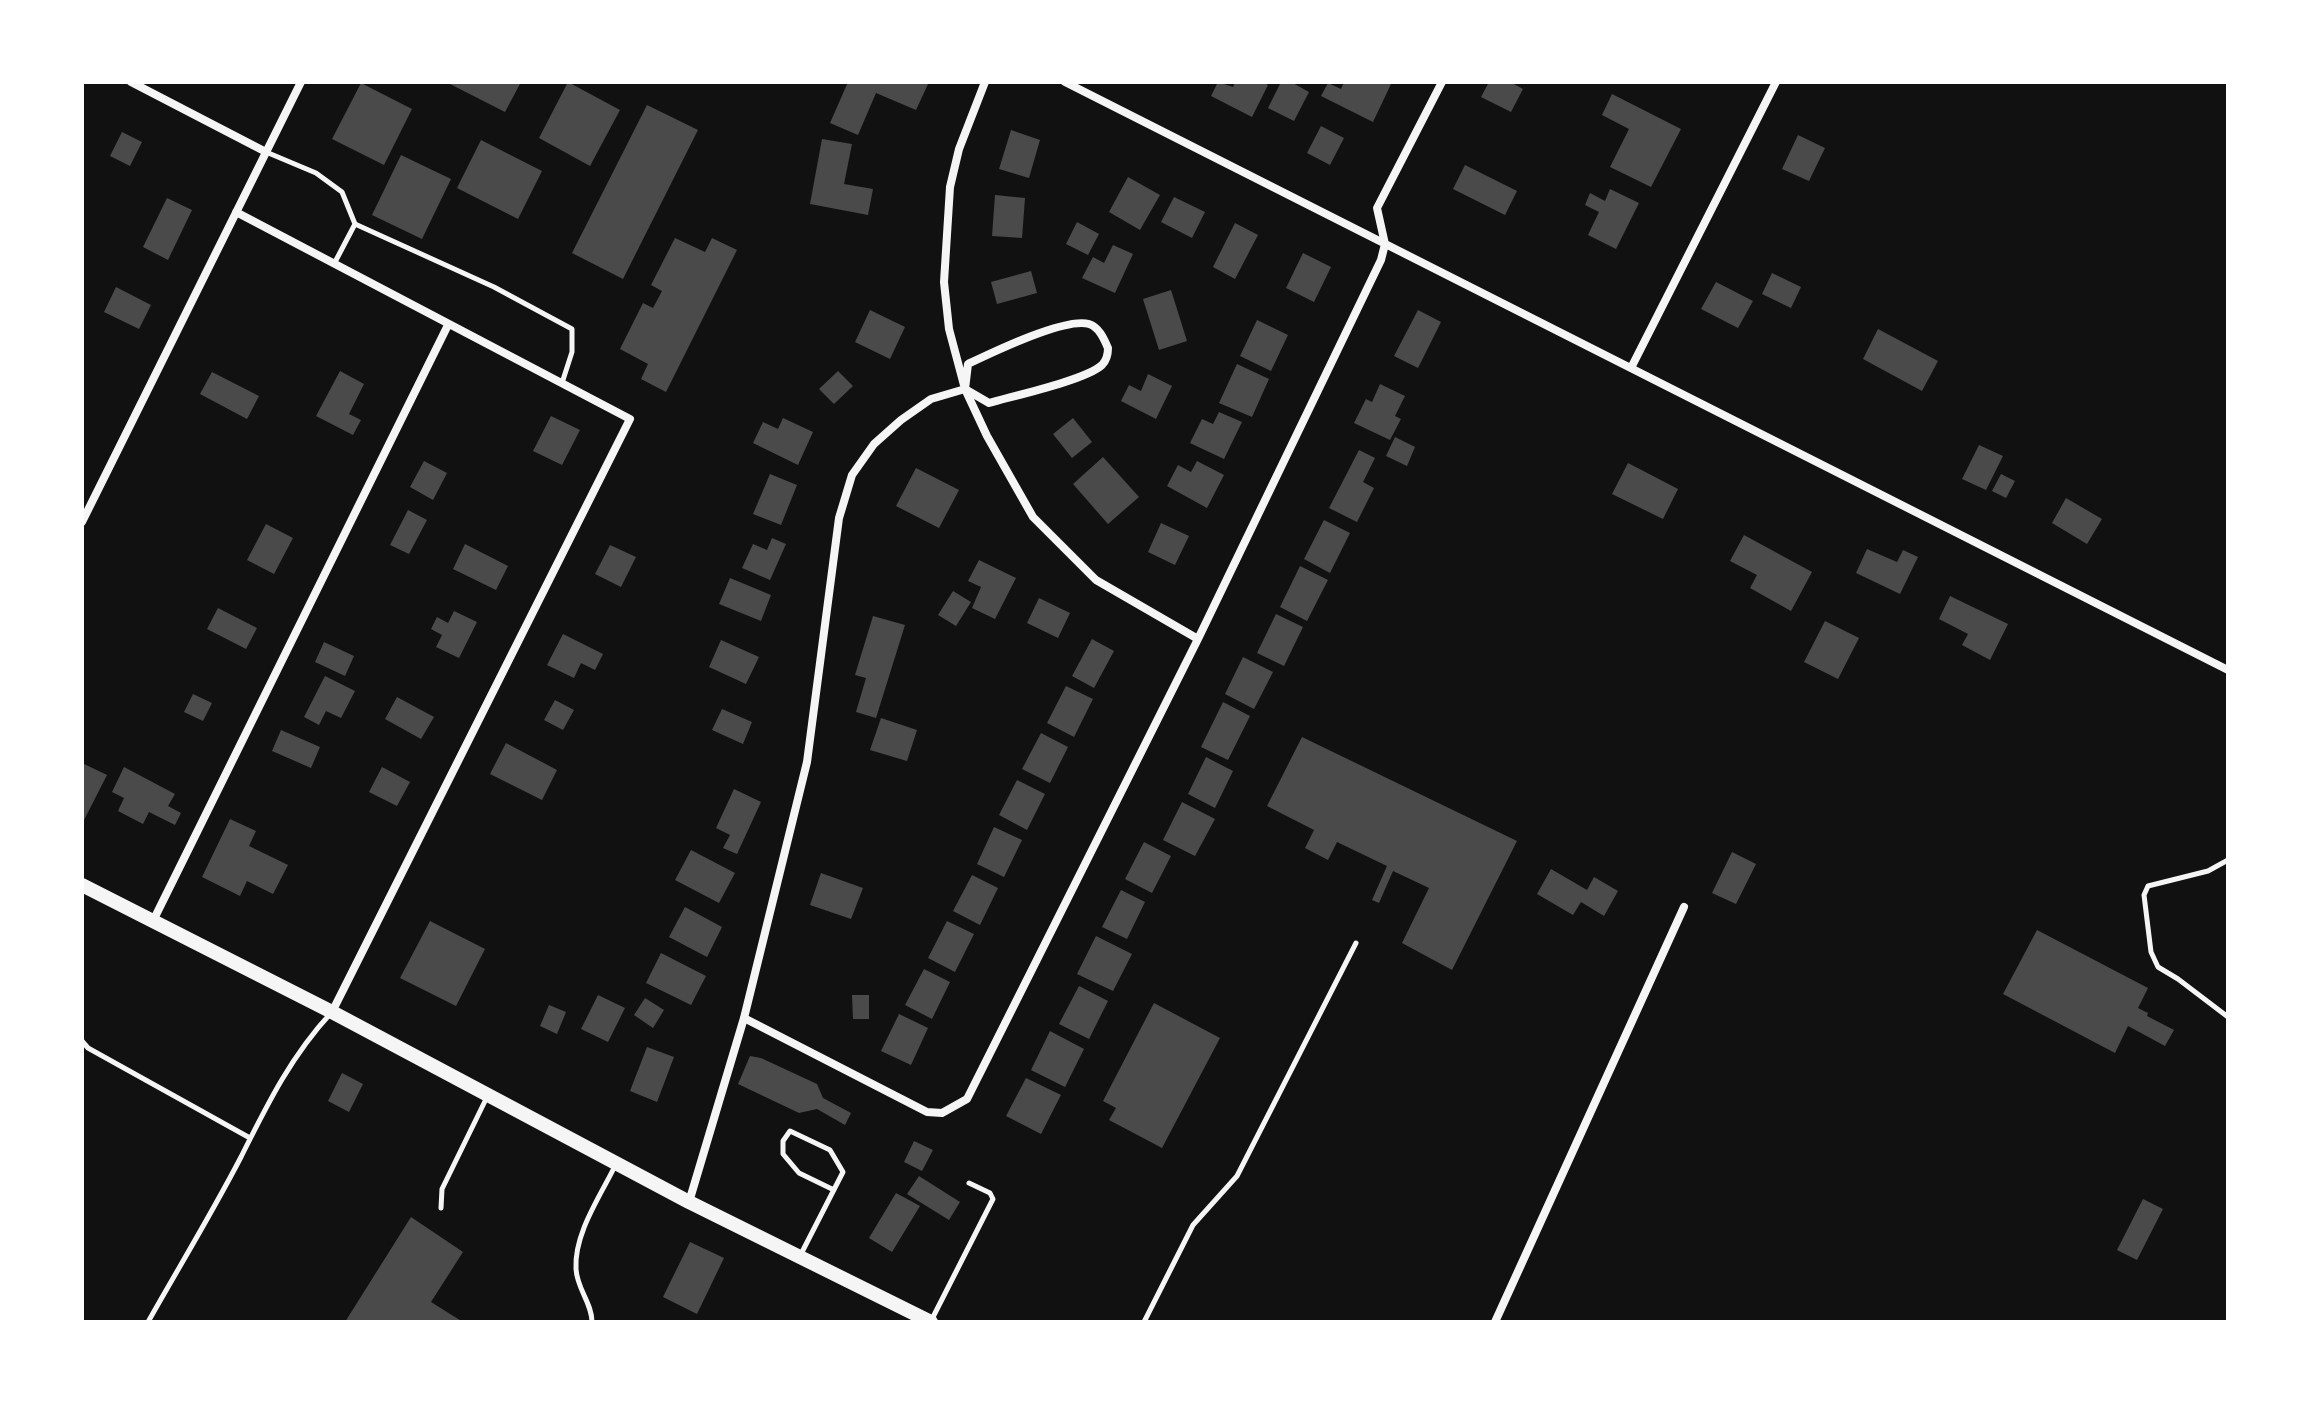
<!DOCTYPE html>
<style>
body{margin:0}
#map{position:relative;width:2310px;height:1404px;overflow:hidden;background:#111;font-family:"Asap Condensed",sans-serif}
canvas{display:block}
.frame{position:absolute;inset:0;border:84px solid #fff;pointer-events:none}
</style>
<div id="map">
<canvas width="2310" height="1404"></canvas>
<div class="frame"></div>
</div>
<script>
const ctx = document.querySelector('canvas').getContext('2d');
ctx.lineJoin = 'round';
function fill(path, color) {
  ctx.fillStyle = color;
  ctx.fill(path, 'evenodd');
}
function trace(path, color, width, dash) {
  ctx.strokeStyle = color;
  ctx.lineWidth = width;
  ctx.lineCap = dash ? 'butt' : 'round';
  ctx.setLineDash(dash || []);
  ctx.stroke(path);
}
const building = new Path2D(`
 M446,82H521L505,112Z
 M568,82L620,110L590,166L539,138Z
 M848,82H929L916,110L876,93L858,135L830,123Z
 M1218,82L1233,87L1235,82H1263L1268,85L1252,117L1211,96Z
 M1281,82H1291L1309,92L1294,121L1268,108Z
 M1344,82H1392L1373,122L1321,96L1328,83L1341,89Z
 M1489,82H1510L1523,89L1511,112L1481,97Z
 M361,83L412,109L384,165L332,139Z
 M1612,94L1681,129L1651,187L1610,167L1629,129L1602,115Z
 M647,105L698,130L623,279L572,253Z
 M1321,126L1344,138L1330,165L1307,153Z
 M1011,130L1040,140L1029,178L999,169Z
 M122,132L142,142L130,166L110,156Z
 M1798,135L1825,148L1809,181L1782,169Z
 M822,139L852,144L844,184L873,189L868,215L810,204Z
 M481,140L542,171L518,219L457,188Z
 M401,155L451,179L422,239L372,215Z
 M1465,165L1517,191L1505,215L1453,189Z
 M1128,177L1160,195L1140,230L1109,212Z
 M1610,189L1639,203L1616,249L1588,235L1599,212L1585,205L1590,193L1605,201Z
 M995,195L1025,198L1022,238L992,236Z
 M1174,197L1205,212L1192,238L1161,222Z
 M167,198L192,210L168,260L143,247Z
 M1077,222L1099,234L1088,255L1066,244Z
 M1235,223L1258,235L1235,279L1213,267Z
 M675,238L705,252L712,238L737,250L666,392L641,379L648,364L620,349L643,303L653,308L662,291L651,285Z
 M1113,245L1133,254L1115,293L1082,278L1093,257L1104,263Z
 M1303,253L1331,267L1314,302L1286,288Z
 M1031,271L1037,293L997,304L991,282Z
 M1772,273L1801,287L1791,308L1762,294Z
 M1716,282L1753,301L1738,328L1701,309Z
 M116,287L151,305L139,329L104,312Z
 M1171,290L1187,341L1159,350L1143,299Z
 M870,310L905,327L890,359L855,342Z
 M1418,310L1441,322L1418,368L1394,356Z
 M1257,320L1288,335L1271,371L1240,356Z
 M1878,329L1938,361L1922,391L1863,359Z
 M1237,364L1269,379L1252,417L1219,403Z
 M340,371L364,384L349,414L361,420L353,435L316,416Z
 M838,371L853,386L834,404L819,389Z
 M212,372L259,396L247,419L200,394Z
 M1148,374L1172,386L1156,419L1121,401L1129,385L1141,391Z
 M1380,384L1405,396L1395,416L1401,419L1390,440L1354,423L1366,399L1372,402Z
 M1219,412L1242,422L1224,459L1190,443L1202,419L1213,424Z
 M551,416L580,430L562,465L533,451Z
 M783,418L813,432L798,465L753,443L763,422L778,429Z
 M1073,418L1092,442L1072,458L1053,434Z
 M1395,437L1415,447L1407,466L1386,456Z
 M1979,445L2003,456L1986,490L1962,479Z
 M1359,450L1375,458L1363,482L1374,488L1357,522L1329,508Z
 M1103,457L1139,497L1108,524L1073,484Z
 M424,461L447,473L433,500L410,487Z
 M1197,461L1224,475L1207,508L1167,486L1178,465L1191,472Z
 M1628,463L1678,489L1663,519L1612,494Z
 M916,468L959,490L939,528L896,506Z
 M770,474L797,485L781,525L753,514Z
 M2001,474L2015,481L2006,498L1992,491Z
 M2066,498L2102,519L2087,544L2052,523Z
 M408,510L427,520L409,554L390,545Z
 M1324,520L1350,533L1330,573L1304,559Z
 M1161,523L1189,536L1175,565L1148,552Z
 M266,524L293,538L274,574L247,560Z
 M1744,535L1812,572L1791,611L1750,588L1757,575L1730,561Z
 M772,538L786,544L770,580L742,568L753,544L767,550Z
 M465,544L508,566L496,590L453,569Z
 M610,545L636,557L621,587L595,574Z
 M1867,549L1897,562L1903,550L1918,557L1900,594L1856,573Z
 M979,560L1016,578L995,619L972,608L981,587L968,581Z
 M1300,566L1328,580L1307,621L1280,607Z
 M730,578L771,595L761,621L719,604Z
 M953,591L971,602L956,626L938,615Z
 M1950,596L2008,624L1990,660L1962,645L1968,634L1939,619Z
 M1039,598L1070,613L1058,638L1027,623Z
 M218,608L257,628L246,649L207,629Z
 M454,611L477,622L459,658L436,647L442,635L431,629L437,617L448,623Z
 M1276,614L1303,627L1284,666L1257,653Z
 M873,616L905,625L876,718L856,712L866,678L855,675Z
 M1825,621L1859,638L1838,679L1804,662Z
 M563,634L603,654L595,670L581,663L574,678L547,665Z
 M1092,639L1114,651L1094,688L1072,676Z
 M721,640L759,657L746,684L709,667Z
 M324,642L354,656L345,676L315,662Z
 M1243,657L1273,672L1254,709L1225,694Z
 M325,676L355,691L341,718L326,711L319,725L304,717Z
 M1066,686L1093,699L1074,737L1047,723Z
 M193,694L212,703L203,721L184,712Z
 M397,697L434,717L421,739L385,719Z
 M555,700L574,710L563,730L544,720Z
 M1223,702L1250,716L1228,760L1201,747Z
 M722,709L752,722L743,744L712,730Z
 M881,718L917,730L907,761L870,750Z
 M281,730L320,747L311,768L272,751Z
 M1041,733L1068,747L1050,783L1022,769Z
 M1302,737L1517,841L1452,970L1402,943L1429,888L1393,871L1379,903L1372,900L1387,866L1337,842L1328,860L1305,848L1314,830L1267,806Z
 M506,743L557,770L542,800L490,774Z
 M1206,757L1233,771L1215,808L1188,794Z
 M82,763L107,775L82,824Z
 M124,767L175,794L168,806L181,813L175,825L149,812L143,824L118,811L124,798L112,792Z
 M382,767L410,782L397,806L369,792Z
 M1017,780L1045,794L1027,830L999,815Z
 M734,789L761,802L737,854L723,848L730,835L716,828Z
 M1182,802L1215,819L1195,856L1163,840Z
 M230,819L256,831L249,846L288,865L273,894L247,881L240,896L202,877Z
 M994,827L1022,840L1004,877L977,864Z
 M1144,842L1171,856L1152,893L1125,879Z
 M691,850L735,873L719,903L675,880Z
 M1732,852L1756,864L1736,904L1712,893Z
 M1551,869L1587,890L1594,877L1618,891L1604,916L1581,902L1573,915L1537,894Z
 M821,873L863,888L851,919L810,905Z
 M972,875L998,888L980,925L953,911Z
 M1121,890L1145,902L1127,939L1102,927Z
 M685,907L722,927L707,957L669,937Z
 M430,921L485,949L456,1006L400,978Z
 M947,921L974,934L955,972L928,958Z
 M2037,930L2148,988L2138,1008L2148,1013L2147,1016L2174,1030L2165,1046L2128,1026L2115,1053L2003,994Z
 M1096,936L1132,954L1113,991L1077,974Z
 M661,953L706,976L691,1005L646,983Z
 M924,969L950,982L932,1019L905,1005Z
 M1079,986L1108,1001L1089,1039L1059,1024Z
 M598,995L625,1008L608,1042L581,1029Z
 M852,995H869V1019H853Z
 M645,998L664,1010L653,1028L634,1015Z
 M1154,1003L1220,1038L1162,1148L1109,1120L1116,1108L1103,1101Z
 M549,1005L566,1012L557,1034L540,1026Z
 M899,1014L928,1028L911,1065L881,1051Z
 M1050,1031L1084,1049L1065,1087L1031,1070Z
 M647,1047L674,1057L657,1102L630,1091Z
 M750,1056L761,1058L817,1084L823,1098L851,1113L845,1125L817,1109L799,1113L738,1084Z
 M342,1073L363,1084L349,1112L328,1101Z
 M1026,1078L1061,1095L1041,1134L1006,1116Z
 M914,1141L933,1150L922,1171L904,1162Z
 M919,1176L960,1202L949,1220L907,1194Z
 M896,1193L920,1206L892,1252L869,1238Z
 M2143,1199L2163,1209L2137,1260L2117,1250Z
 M411,1217L463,1252L431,1302L463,1322H345Z
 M690,1242L724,1258L697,1314L663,1297Z`);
const service = new Path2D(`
 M266,152L316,173L342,192L355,224
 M334,264L355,224L494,287L572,329V352L562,383
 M2228,860L2208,871L2148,886L2144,895L2151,952L2158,967L2178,979L2228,1017
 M82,1041L88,1048L250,1138
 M441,1208L442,1189L488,1095
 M800,1256L843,1172L830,1150L790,1131L783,1141V1154L799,1173L834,1190
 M931,1321L993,1199L990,1193L969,1183
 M148,1322C179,1267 212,1213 241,1157C267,1105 291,1056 331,1013
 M592,1322C592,1303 577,1289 576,1269C574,1233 601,1195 616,1164
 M1144,1322L1193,1225L1237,1176L1356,943`);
const minor = new Path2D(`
 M131,82L266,152
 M985,82L959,149L950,187L944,282L949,329L965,389L987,436L1033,517L1096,580L1198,639
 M1065,82L2228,670
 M236,212L630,419L332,1012
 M1631,368L1776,82
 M82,522L301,82
 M153,921L448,325
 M744,1018L927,1112L942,1113L967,1099L1198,639L1381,260L1385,244L1377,208L1442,82
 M689,1202L744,1018L807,762L839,518L852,475L874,444L901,420L931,399L965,389L968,364C991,353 1065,317 1089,324C1099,327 1104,339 1108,348C1108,355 1107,360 1102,365C1086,380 1013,396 989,403L965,389
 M1495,1322L1684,907`);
const secondary = new Path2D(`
 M82,885L332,1012L689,1202L931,1322`);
fill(building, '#4a4a4a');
trace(service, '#f5f5f5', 5);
trace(minor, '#f5f5f5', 8);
trace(secondary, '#f5f5f5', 14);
</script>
